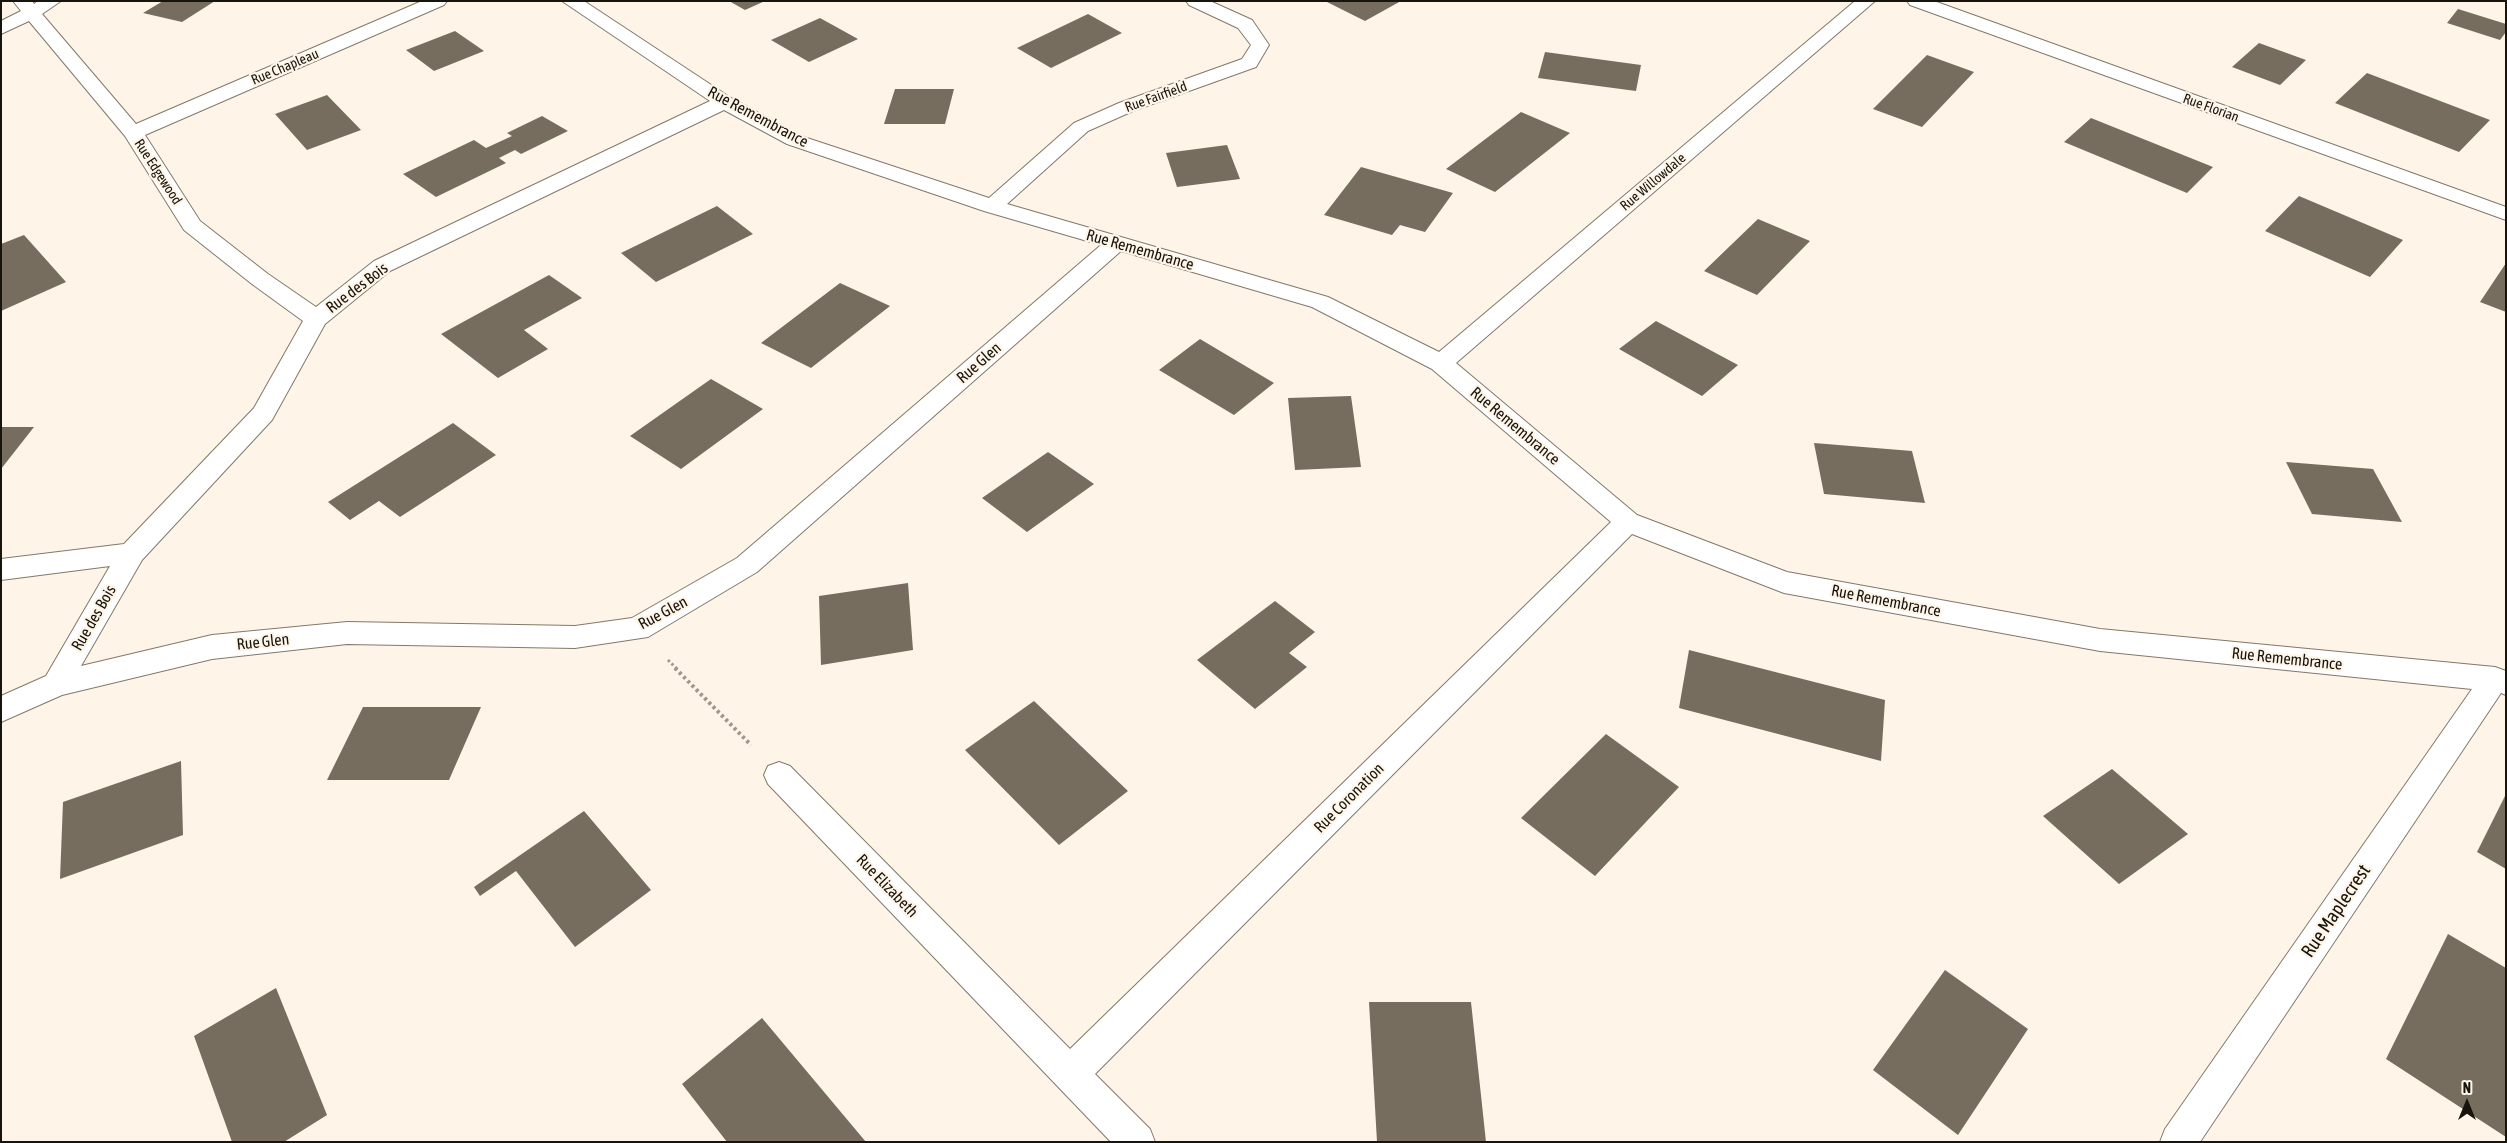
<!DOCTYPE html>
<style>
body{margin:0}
#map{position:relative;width:2507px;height:1143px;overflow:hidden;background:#fef5e8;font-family:"Asap Condensed",sans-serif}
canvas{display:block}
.frame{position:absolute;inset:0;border:2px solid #17130d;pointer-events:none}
.north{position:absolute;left:2442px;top:1078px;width:50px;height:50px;-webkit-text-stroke:4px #fef5e8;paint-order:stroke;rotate:0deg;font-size:14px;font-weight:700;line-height:20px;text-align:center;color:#17130d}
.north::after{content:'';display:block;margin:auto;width:18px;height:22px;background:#17130d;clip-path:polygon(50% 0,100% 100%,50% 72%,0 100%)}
</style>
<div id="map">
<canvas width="2507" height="1143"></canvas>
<div class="frame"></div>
<div class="north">N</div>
</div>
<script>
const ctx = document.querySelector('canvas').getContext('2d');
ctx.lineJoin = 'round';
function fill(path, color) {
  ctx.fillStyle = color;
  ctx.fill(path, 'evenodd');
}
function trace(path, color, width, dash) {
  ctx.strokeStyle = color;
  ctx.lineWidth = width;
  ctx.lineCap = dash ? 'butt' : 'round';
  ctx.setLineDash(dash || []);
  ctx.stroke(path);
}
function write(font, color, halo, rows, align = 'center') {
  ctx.font = font + ' "Asap Condensed",sans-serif';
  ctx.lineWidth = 4.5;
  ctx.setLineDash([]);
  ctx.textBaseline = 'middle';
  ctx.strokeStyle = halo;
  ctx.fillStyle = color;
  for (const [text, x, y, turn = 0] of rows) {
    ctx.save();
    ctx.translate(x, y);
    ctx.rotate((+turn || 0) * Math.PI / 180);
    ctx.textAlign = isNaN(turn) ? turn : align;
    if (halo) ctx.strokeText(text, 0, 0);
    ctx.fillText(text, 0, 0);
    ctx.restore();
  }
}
const building = new Path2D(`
 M163,1H215L182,22L143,13Z
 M729,1H765L745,10Z
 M1325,1H1401L1365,21Z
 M2458,9L2506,24V32L2500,40L2447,23Z
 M1088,14L1122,33L1051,68L1017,48Z
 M820,18L858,39L809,62L771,40Z
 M455,31L484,51L434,71L406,50Z
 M2259,43L2306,60L2280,85L2232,67Z
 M1545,52L1641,65L1636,91L1538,78Z
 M1927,55L1974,72L1922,127L1873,109Z
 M2367,73L2490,120L2459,152L2335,103Z
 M895,89H954L945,124H884Z
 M327,95L361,130L307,150L275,114Z
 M1521,112L1570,133L1495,192L1446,169Z
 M542,116L568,131L521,154L515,150L499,158L506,163L436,197L403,174L474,140L486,148L512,136L507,133Z
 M2091,118L2213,167L2187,193L2064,142Z
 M1227,145L1240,179L1177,187L1166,153Z
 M1361,167L1453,193L1425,232L1400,225L1392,235L1324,215Z
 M2299,196L2403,240L2370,277L2265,231Z
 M717,206L753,234L656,282L621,253Z
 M1758,219L1810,241L1757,295L1704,271Z
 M24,235L66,282L1,311V244Z
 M2506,263V312L2480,302Z
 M549,275L582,298L524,330L548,349L498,378L441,334Z
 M840,283L890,306L811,368L761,343Z
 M1656,321L1738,365L1702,396L1619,349Z
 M1200,339L1274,383L1234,415L1159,370Z
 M711,379L763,409L681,469L630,436Z
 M1351,396L1361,467L1295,470L1288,398Z
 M453,423L496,455L400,517L379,501L350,520L328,502Z
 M1,427H34L1,469Z
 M1814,443L1912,451L1925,503L1824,494Z
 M1048,452L1094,484L1027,532L982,498Z
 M2286,462L2373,469L2402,522L2312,514Z
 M908,583L913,650L821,665L819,596Z
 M1275,601L1315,632L1289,653L1307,667L1255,709L1197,660Z
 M1689,650L1885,700L1881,761L1679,708Z
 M1034,701L1128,791L1059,845L965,750Z
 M363,707H481L449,780H327Z
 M1606,734L1679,787L1595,876L1521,818Z
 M181,761L183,835L60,879L63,802Z
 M2112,769L2188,834L2119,884L2043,816Z
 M2506,794V869L2477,852Z
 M584,811L651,890L575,947L516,871L480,896L474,887Z
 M2448,934L2506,968V1137L2386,1059Z
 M1945,970L2028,1029L1958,1135L1873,1070Z
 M276,988L327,1115L284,1142H232L194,1036Z
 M1369,1002H1471L1486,1142H1377Z
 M762,1018L866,1142H727L682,1084Z`);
const pathFar1 = new Path2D(`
 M668,660L677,669`);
const path = new Path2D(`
 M675,668L751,745`);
const street = new Path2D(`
 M13,1H32L34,4L38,1H61L42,14L136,124L422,1H447L444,5L145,135L200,221L268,274L316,307L374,261L710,101L562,1H584L731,98L801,136L989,198L1074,123L1119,103L1242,59L1251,45L1238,28L1189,5L1186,1H1210L1252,20L1269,45L1256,67L1133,111L1088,131L1007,204L1328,297L1439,352L1855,1H1875L1456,363L1637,515L1787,572L2100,629L2495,667L2506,671V695L2501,693L2200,1142H2160L2165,1129L2472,689L2100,651L1784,593L1632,534L1095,1074L1150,1129L1155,1142H1111L768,784L764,775L768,766L779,762L790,766L1070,1049L1611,522L1432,369L1312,307L1121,251L757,572L648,637L575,648L347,644L212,659L62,695L1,722V696L46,676L110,566L1,580V559L124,544L254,408L303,321L252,284L184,230L125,136L29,21L1,34V21L21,11ZM724,110L787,144L984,211L1101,245L737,558L632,618L575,626L347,622L212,635L81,666L142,560L272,420L325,324L390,271Z
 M1907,1H1934L2506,207V220L1910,5Z`);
const farStreetnames = [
 ["Rue Chapleau",285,67,-23],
 ["Rue Fairfield",1156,97,-20],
 ["Rue Florian",2211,108,20],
 ["Rue Edgewood",158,172,57],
 ["Rue Willowdale",1653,182,-40]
];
const streetNames = [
 ["Rue Remembrance",758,117,28],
 ["Rue Remembrance",1140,250,16],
 ["Rue des Bois",357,288,-37],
 ["Rue Glen",979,363,-41],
 ["Rue Remembrance",1515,426,40],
 ["Rue Remembrance",1886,601,11],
 ["Rue Glen",663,613,-28],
 ["Rue des Bois",94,618,-60],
 ["Rue Glen",263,642,-6],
 ["Rue Remembrance",2287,659,6],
 ["Rue Coronation",1349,798,-45],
 ["Rue Elizabeth",887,886,46]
];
const nearStreetnames = [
 ["Rue Maplecrest",2336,911,-56]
];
fill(building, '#776d5e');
trace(street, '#83786a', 2);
trace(pathFar1, '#9e978d', 3, [2.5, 2.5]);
trace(path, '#9e978d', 4, [3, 3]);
fill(street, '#fff');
write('14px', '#17130d', '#fef5e8', farStreetnames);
write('16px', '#17130d', '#fef5e8', streetNames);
write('19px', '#17130d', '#fef5e8', nearStreetnames);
</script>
